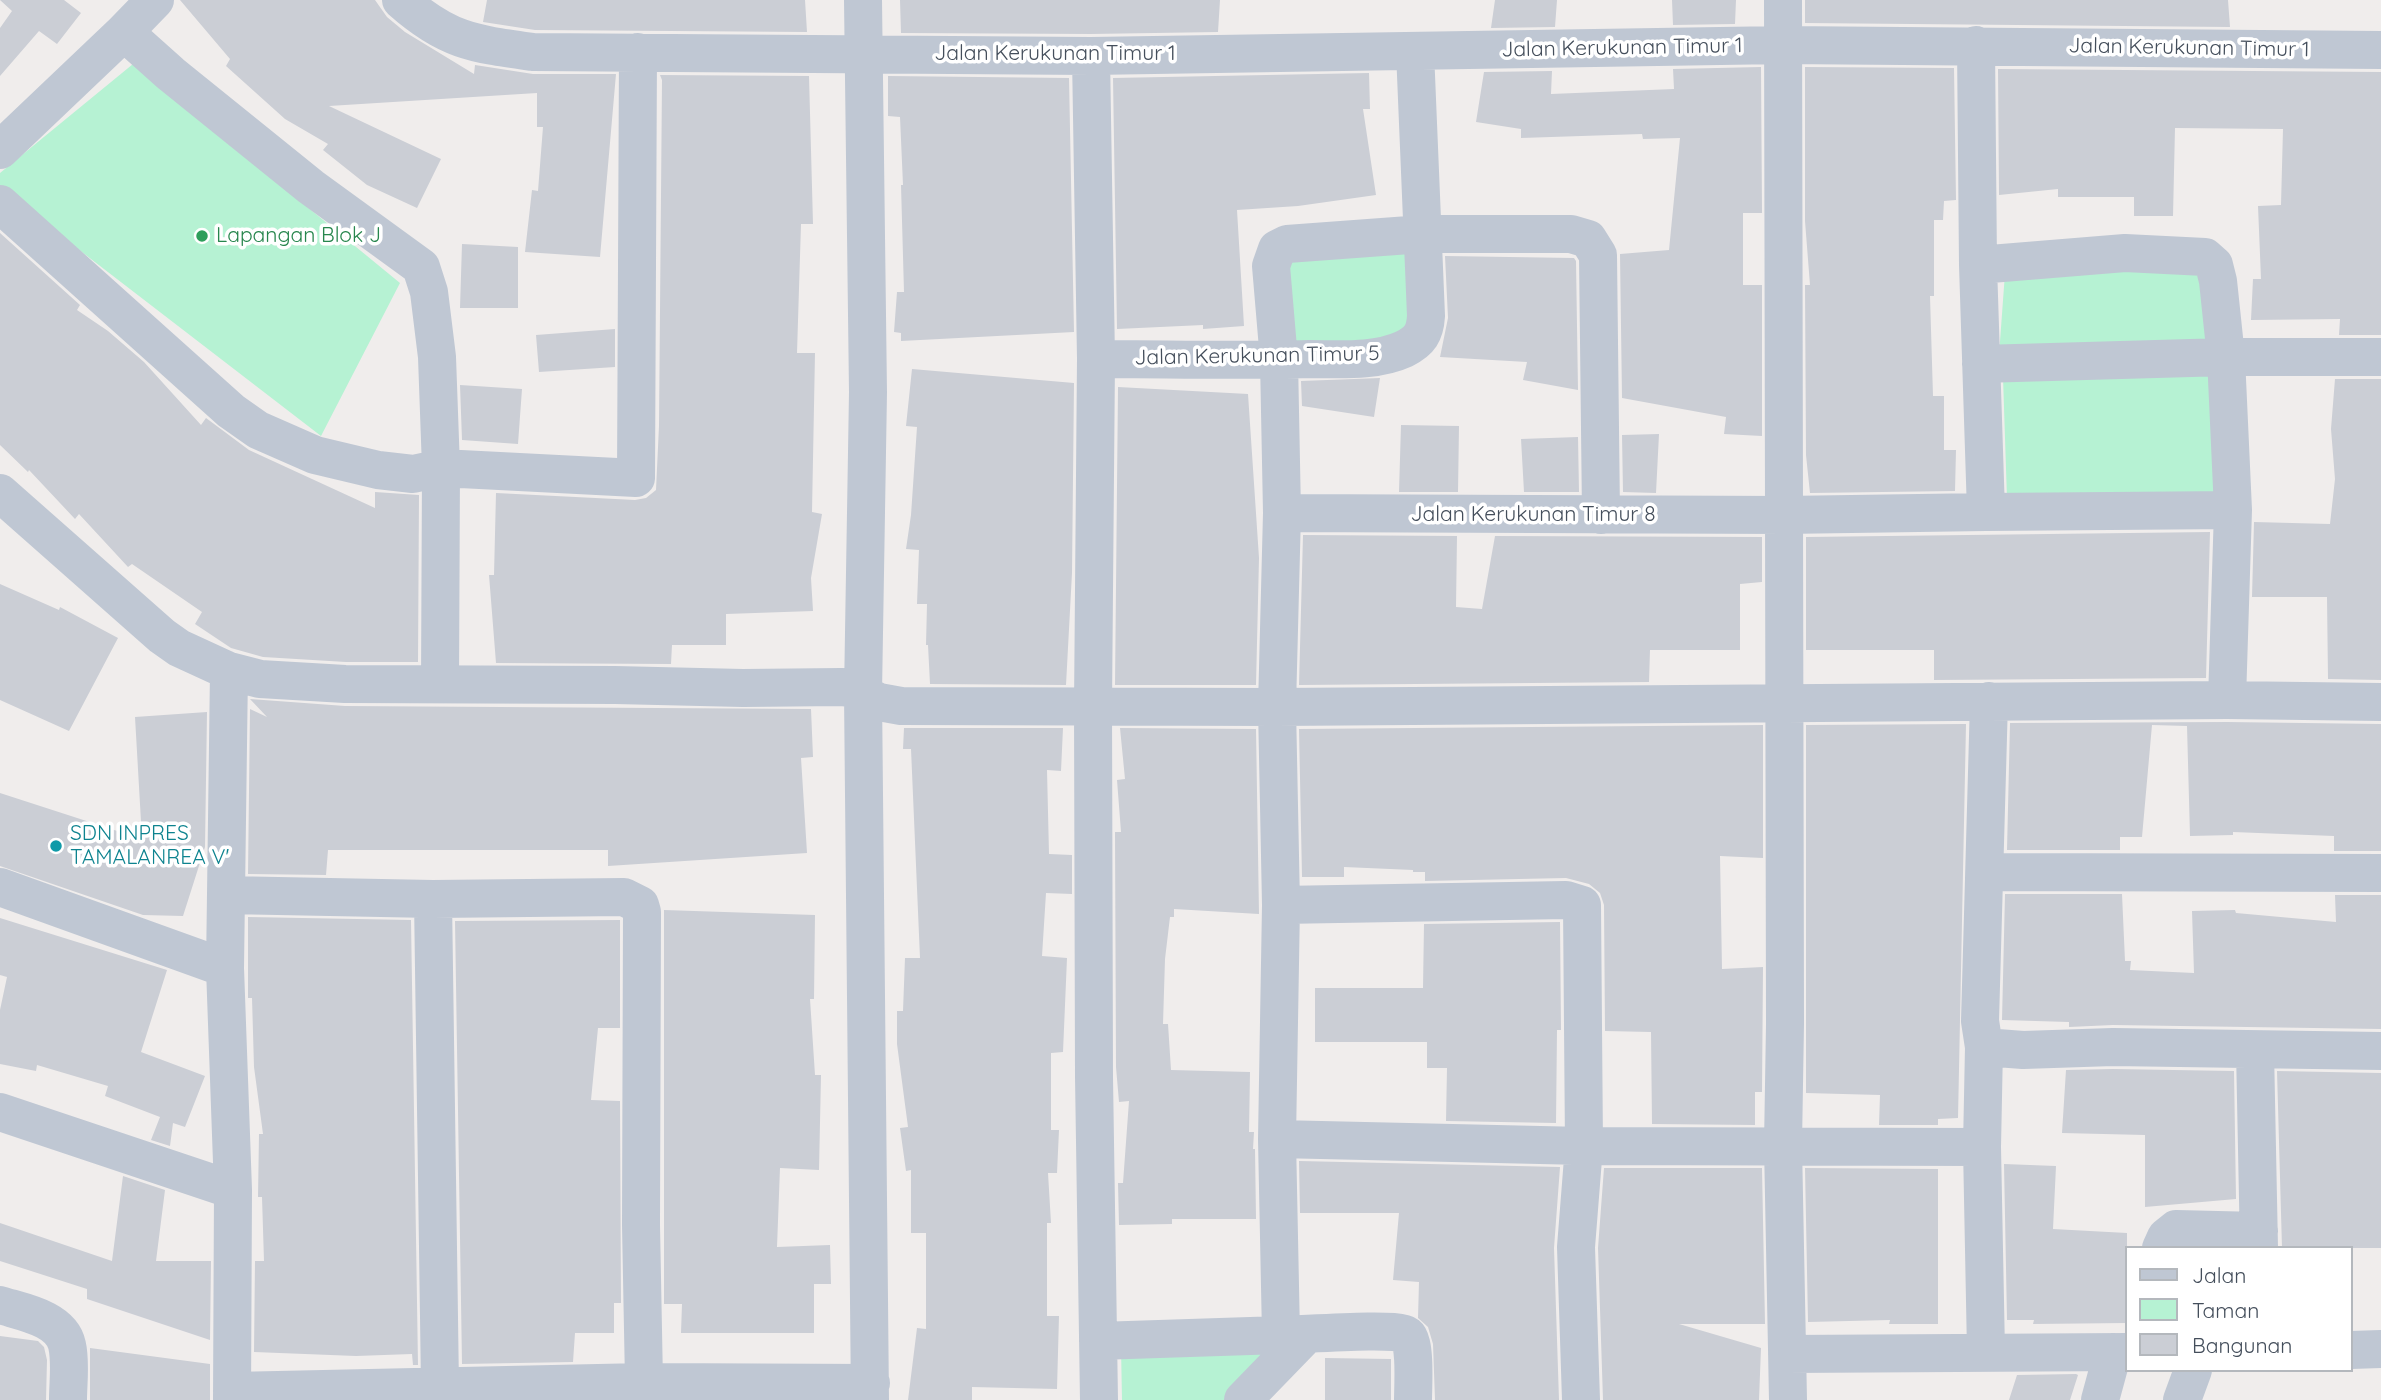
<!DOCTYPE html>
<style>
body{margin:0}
#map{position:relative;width:2381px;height:1400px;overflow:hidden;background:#f0edec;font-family:Quicksand,sans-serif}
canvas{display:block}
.legend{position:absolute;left:2125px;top:1246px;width:228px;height:126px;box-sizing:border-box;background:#fff;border:2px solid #b4b8bd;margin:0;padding:9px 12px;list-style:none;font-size:21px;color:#444e5b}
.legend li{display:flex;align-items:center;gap:14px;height:35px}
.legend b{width:35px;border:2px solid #b4b8bd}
</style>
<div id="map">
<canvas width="2381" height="1400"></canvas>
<ul class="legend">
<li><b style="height:9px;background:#bfc7d3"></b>Jalan</li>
<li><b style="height:19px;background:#b6f2d3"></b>Taman</li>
<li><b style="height:19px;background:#cbced5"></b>Bangunan</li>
</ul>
</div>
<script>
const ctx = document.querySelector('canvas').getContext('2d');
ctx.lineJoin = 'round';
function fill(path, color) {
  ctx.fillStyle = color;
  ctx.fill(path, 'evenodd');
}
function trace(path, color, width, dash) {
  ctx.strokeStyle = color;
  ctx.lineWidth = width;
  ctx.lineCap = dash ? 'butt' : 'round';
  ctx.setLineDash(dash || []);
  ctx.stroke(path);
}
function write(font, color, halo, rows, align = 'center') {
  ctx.font = font + ' Quicksand,sans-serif';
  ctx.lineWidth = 7;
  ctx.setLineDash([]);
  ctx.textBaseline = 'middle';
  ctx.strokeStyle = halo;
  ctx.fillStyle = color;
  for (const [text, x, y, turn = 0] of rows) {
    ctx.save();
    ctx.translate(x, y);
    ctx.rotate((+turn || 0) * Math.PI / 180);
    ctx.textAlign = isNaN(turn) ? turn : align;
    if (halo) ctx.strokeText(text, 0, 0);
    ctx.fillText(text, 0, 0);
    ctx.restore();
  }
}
const green = new Path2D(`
 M133,64L400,283L321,436L0,189V173Z
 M1413,241L1417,329L1395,345L1287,353L1281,257Z
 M2202,267L2212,351L1999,355L2005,273Z
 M2215,368L2223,497L2007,499L2003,377Z
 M1271,1345L1224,1400H1122L1121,1347Z`);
const building = new Path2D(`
 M0,0H64L81,13L57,44L39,31L0,76V28L12,11Z
 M180,0H375L387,17L405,32L474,74L475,65L533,74H616L600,257L525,252L532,190L538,191L543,127H537V93L329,106L441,159L417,208L367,185L323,150L328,144L285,119L226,66L230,59Z
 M487,0H805L807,32L535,30L483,22Z
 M900,0H1220L1218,32L1091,34L901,33Z
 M1495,0H1557L1555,27L1491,28Z
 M1672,0H1736L1735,24L1673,25Z
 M1805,0H2228L2230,27L1805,23Z
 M1761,67L1762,213H1743V285H1762V436L1724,434L1726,417L1622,398L1620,254L1669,250L1680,138L1643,139L1642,134L1521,138V129L1476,122L1484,72L1552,71L1551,94L1674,89L1673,69Z
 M1805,67L1954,68L1956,200L1944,201L1943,220H1934V296H1930L1933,396H1944V450H1956L1955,491L1810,493L1806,455L1805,285H1810L1805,221Z
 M1998,69L2381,72V335H2339L2340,319L2251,320L2253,279H2261L2258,206L2281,205L2283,129L2175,128L2173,216H2134V197H2058V189L1999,195Z
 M1369,73L1370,109H1363L1376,195L1298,206L1237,210L1244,326L1203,329V325L1117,329L1113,78Z
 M660,75L809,76L813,224H801L797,353H815L812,512L822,514L811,578L813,611L726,614V645H672L671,664L496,663L489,575H494L496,493L635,500L646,498L656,490L659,426L662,80Z
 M888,76L1069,78L1074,332L901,341V333L894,332L897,292H904L901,185H903L900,117L888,116Z
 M0,233L80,305L77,310L108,331L144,362L201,425L206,418L249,450L375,508V492L419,495L418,662H346L263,657L231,648L195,624L202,612L132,564L128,567L79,514L75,519L29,470L28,472L0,445Z
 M462,244L518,247V308H460Z
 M1445,256L1574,258L1576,261L1578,390L1523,380L1527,362L1440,357L1448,318Z
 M615,329V367L539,372L536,335Z
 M912,369L1074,383L1072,573L1066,685L930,684L928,645H926L927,604H917L919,550L906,549L911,515L917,427L906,426Z
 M1380,378L1374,417L1302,406L1301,381Z
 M2335,379H2381V680L2328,679L2327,597H2252L2254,522L2330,524L2335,479L2331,429Z
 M460,385L522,389L518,444L462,440Z
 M1118,387L1248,394L1259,558L1256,685H1115Z
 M1401,425L1459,426L1458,492H1399Z
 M1659,434L1656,493L1623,492L1622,435Z
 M1578,437L1579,492H1524L1521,439Z
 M2210,532L2206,678L1934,680V650H1806V537Z
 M1303,535L1457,536L1456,607L1482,609L1495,536L1762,537V582L1740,584V650H1650L1649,682L1299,685Z
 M0,584L59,610L60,607L118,638L69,731L0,700Z
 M250,699L345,706L811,709L813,757L801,758L807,853L608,866V850H328L326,875L248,874L250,709L267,717Z
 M207,712L205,847L183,916L143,915L0,866V793L142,839L135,717Z
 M2227,722L2381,724V851H2334V836L2233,832V835L2190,836L2187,726L2152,725L2142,837H2120V850H2007L2010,723Z
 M1966,724L1958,1118L1938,1119V1125H1879L1880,1095L1806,1093V725Z
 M1763,725V858L1720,856L1722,969L1763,967L1762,1092H1755V1125L1652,1124L1651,1032L1605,1031L1604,905L1600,893L1589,884L1566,878L1425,881V872H1413V870L1344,867V877H1302L1299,729Z
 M904,728H1063L1061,771L1047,770L1049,854L1072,855V894L1046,893L1042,956L1067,958L1063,1052L1051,1053V1130H1059L1057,1173H1048L1051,1223H1047V1316H1059L1057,1389L972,1387V1400H908L917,1328L926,1329V1233H911V1170L906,1171L900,1128L908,1127L897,1044V1011H903L905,958H920L911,749H903Z
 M1120,728L1256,729L1259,914L1174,909V917H1170L1165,959L1163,1024H1168L1171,1070L1250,1072L1249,1132H1254L1253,1149H1255L1256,1219H1172V1224L1119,1225L1118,1183H1123L1129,1101L1119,1102L1116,1067L1115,832H1121L1117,780L1125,779Z
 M2005,894H2122L2125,961H2131L2130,970L2194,973L2192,911L2235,910L2236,913L2336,922L2335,895H2381V1029L2113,1025L2069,1027V1022L2002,1020Z
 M664,910L815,915L814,999H810L815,1075H821L819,1170L780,1168L777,1247L830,1245L831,1284H814V1333H681L682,1304H664Z
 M248,917L411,920L418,1365H413L412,1354L356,1356L254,1352L255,1261H264L262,1197H258L259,1134H263L254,1067L252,998H248Z
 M0,918L167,970L141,1052L205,1076L185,1127L173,1123L170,1146L151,1140L160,1117L105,1096L108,1086L37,1065L36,1071L0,1064V1010L7,977L0,975Z
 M620,920V1028H598L591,1100L620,1101L621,1303H614V1333H575L573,1362L462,1364L455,921Z
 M1560,922L1561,1030H1557L1556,1123L1446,1121L1447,1068H1427V1042H1315V988H1423L1424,924Z
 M2113,1069L2234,1071L2236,1199L2145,1207V1135L2062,1133L2066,1070Z
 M2277,1071L2381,1073V1248H2282Z
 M1299,1161L1560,1167L1554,1248L1559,1400H1435L1433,1344L1428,1327L1418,1318L1419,1282L1393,1280L1399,1213H1300Z
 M2004,1164L2056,1166L2053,1229L2127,1233V1323L2033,1324L2034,1320H2007Z
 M1604,1168H1762L1765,1324H1679L1761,1348L1759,1400H1603L1598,1248Z
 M1805,1168L1938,1169V1324H1889L1890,1320L1808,1322Z
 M123,1176L165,1190L156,1261H211L210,1340L87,1299V1289L0,1261V1223L112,1261Z
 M0,1336L38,1341L44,1347L47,1360L46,1400H0Z
 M90,1348L210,1364V1400H90Z
 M1325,1358L1391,1359V1400H1325Z
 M2076,1374L2078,1375L2070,1400H2009L2017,1375Z`);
const minor = new Path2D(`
 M401,0C447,41 474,44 533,52L1091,56L1783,45L2381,50
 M863,0L868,392L863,693L870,1400
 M1783,0L1785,1024L1783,1145L1788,1400
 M1976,45L1978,265
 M1091,56L1096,359L1093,706L1094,1077L1099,1400
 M0,150L124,32
 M0,204L231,411L258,430L315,455L378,470L413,474L441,468L437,357L429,292L421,267L311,187L171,74L124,32L155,0
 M1096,359C1167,359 1238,361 1309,359C1340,359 1376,362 1404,349C1420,341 1425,333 1426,316L1415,51
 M1981,364L2226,357L2233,510L1986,512
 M0,493L162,636L179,648L229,671L260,679L345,684L615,685L743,688L841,687L852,688L879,702L901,706L1277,707L2227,700L2381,702
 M1282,513L1784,515L1986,512L1978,265L2125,253L2205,257L2214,265L2218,281L2226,357H2381
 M229,671L225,968L233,1190L232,1400
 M440,683L441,468L636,478L638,52
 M2227,700L2233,510
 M1989,701L1980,1021L1984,1047L2023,1050L2113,1047L2381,1051
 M1985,872L2381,873
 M0,887L225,968
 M226,895L433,899L624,897L640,905L642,912L641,1225L644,1382
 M433,899L440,1387
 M1281,905L1566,900L1582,905L1584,1146L1576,1247L1581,1400
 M1984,1047L1982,1147L1986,1352
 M2255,1050L2259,1248
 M0,1112L233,1190
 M1277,1139L1584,1146L1982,1147
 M2161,1248L2166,1237L2176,1229L2259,1231
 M0,1305C22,1312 61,1318 67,1345C71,1362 68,1383 68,1400
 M1281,1335C1300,1335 1397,1327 1407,1335C1416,1342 1413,1388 1413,1400
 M1098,1341L1281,1335L1277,1139L1281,905L1277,707L1282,513L1279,360L1271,266L1277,249L1287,244L1423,234H1571L1588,239L1598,255L1601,515
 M2351,1350L2381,1349
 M1787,1354L2127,1352
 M232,1391L644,1382L871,1383
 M1243,1400L1306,1335
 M2100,1400L2113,1352
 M2182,1400L2193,1370`);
const markers = [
 [202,236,7,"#2e9e5b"],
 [56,846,7,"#0f9aa8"]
];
const streetNames = [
 ["Jalan Kerukunan Timur 1",1622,48,-1],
 ["Jalan Kerukunan Timur 1",2189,48,1],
 ["Jalan Kerukunan Timur 1",1055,54],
 ["Jalan Kerukunan Timur 5",1257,356,-1],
 ["Jalan Kerukunan Timur 8",1533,515]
];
const leisureNames = [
 ["Lapangan Blok J",216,236]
];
const cultureNames = [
 ["SDN INPRES",70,834],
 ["TAMALANREA V'",70,858]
];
fill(green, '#b6f2d3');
fill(building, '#cbced5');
trace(minor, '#bfc7d3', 38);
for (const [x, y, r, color] of markers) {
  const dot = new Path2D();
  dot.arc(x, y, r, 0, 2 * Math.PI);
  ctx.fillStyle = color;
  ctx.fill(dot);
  trace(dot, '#fff', 2.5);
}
write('21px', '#444e5b', '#fff', streetNames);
write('21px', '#27864d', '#fff', leisureNames, 'left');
write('21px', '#0d838f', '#fff', cultureNames, 'left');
</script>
